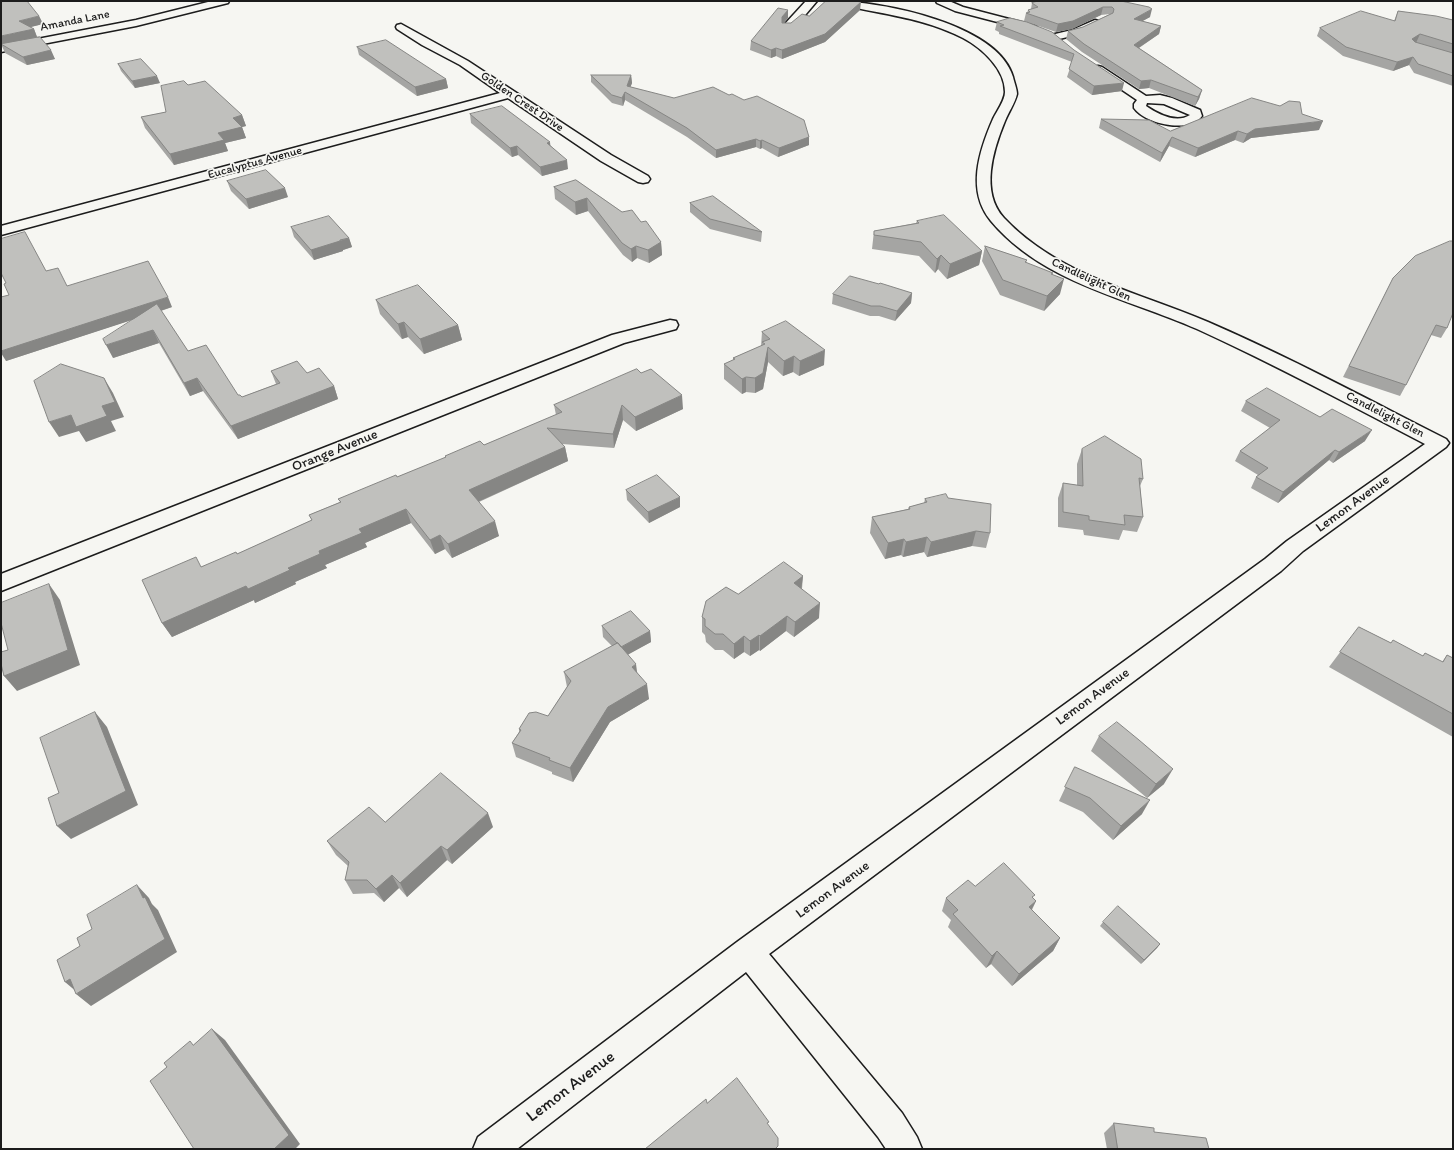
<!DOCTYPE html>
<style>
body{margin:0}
#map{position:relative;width:1454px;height:1150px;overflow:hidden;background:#f6f6f2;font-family:Itim,sans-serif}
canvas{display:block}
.frame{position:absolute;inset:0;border:2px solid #1c1c1c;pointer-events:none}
</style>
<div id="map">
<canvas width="1454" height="1150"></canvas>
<div class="frame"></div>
</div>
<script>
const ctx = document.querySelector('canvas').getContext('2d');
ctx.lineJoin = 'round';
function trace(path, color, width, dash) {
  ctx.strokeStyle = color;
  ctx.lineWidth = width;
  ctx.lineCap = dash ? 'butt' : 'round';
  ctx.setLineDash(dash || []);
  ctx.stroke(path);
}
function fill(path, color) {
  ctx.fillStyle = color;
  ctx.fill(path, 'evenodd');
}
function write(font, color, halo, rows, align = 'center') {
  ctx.font = font + ' Itim,sans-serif';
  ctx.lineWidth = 3.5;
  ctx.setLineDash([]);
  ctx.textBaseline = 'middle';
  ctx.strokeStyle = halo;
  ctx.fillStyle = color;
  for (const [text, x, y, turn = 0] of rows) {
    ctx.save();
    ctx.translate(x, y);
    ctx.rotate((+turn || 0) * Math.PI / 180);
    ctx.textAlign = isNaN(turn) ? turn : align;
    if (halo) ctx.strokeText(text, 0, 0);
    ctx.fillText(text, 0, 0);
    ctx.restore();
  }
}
const minor = new Path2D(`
 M212,1H229L228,3L136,26L1,52V46L136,20Z
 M806,1H817L795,27L791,30H783L782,28L783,26Z
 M833,1C881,1 998,24 1013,77C1014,82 1017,89 1017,94C1015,103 1008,113 1005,121C993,150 980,192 1004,218C1059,276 1138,292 1208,322C1289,357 1367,399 1446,439L1449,443L1446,447L1303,551L1281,571L769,954L902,1113L917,1137L922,1149H886L878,1137L746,972L517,1149H473L478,1137L737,942L1265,559L1287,541L1425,444C1350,405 1274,364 1197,329C1127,298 1043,283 991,221C966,191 979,151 993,119C997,111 1005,100 1005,92C1005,69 982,48 963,38C923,17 878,14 834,3Z
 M936,1H949L963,7L1036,26L1037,28L1032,31L955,11L937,3Z
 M1095,20L1099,21L1100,23L1099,25L1080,34L1055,40L1050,37L1051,35L1072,30Z
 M401,24L468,61L611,155L648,176L650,179L648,182L643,183L638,182L601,161L508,98L1,235V226L500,93L460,65L422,45L397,29L396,27L397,25Z
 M1098,66L1102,67L1146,96L1160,95L1172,98L1200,110L1202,116C1190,134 1145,124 1134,108V104L1137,100L1094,71L1092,69L1094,67ZM1147,103L1164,104L1190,115C1176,124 1158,114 1146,106Z
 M670,320L676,321L678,325L676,329L624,343L1,591V574L612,335Z`);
const wall = new Path2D(`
 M826,1H870L869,2H857L860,10L825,42L782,59L776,56L771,58L750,50L751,41L788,10V18L784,23H791L809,16Z
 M1121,1L1150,17L1142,21L1161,26L1159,34L1139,48L1202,90L1199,99L1195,106L1149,88L1139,89L1082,52L1066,39L1068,31L1083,27L1110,14L1101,15L1072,29L1056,32L1024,21L1026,13H1027L1028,10L1031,9L1032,3Z
 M1398,11L1453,20V86L1414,73L1409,65L1393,71L1343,56L1317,36L1320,28L1394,21Z
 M39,16L43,24L30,27L34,29L37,37L55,59L27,65L5,53L1,44Z
 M997,22L1052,32L1122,91L1092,95L1067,77L1072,62L999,34V32L995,30Z
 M357,47L446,79L448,88L417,96L359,55Z
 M118,64L160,83L135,88L121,71Z
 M591,75H631L632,83L630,87L809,137V145L778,157L762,148L760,149L756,147L716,158L687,137L625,100L623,106L612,103L591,82Z
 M188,85L242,115L246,126L242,127L246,138L225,143L228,151L174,165L145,128L141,117L166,112Z
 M470,114L551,146L568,169L542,176L518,155L512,157L471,123Z
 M1302,114L1319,130L1251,138L1243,143L1235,140L1195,157L1169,146L1160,162L1099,128L1101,119L1170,131Z
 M576,180L622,212L641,222L661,242L662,255L649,263L637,258L632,262L623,255L588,211L576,215L555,199L554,187Z
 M227,181L288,197L249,209L231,191Z
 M690,203L762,232L761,242L710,229L690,212Z
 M917,221L982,251L979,265L947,279L938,269L935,273L919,256L872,249L874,231L916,223Z
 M291,227L349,238L352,247L343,250V251L314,260L294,237Z
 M985,246L1027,260L1026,263L1060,294L1044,311L1000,295L982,261Z
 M46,271L67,286L172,307L161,311L188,351L238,395L242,397L276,384L271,371L307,373L334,386L338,399L238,439L203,391L190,396L159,343L113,358L134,319L6,361L9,295Z
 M1393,278L1447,328L1441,338L1431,335L1406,385L1400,396L1343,377Z
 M879,284L912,293L911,303L895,321L879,316H870L832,304L833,294Z
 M376,300L458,325L462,340L424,354L408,337L402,339L380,314Z
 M762,332L824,365L799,376L793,372L783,376L768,362L763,389L755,393L746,392L742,394L724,379V364L733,360V358L761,346Z
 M637,369L683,409L636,431L623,420L614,448L562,444L565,447L568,461L479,502L499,536L452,558L445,549L435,554L411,523L365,543L367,547L325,565L327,568L295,582L296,584L255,603L254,600L172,637L162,623L201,567L237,554L312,520L309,515L340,502L338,499L397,477L445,458V456L484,445L556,415L554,405Z
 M1246,401L1320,417L1365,441L1333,463L1329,460L1278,503L1251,488L1256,477L1258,475L1235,461L1240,451L1270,428L1241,411Z
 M1082,449L1143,479L1140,486L1143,517L1137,532L1123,530L1119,540L1084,535L1083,530L1058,527V498L1063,483L1077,485V464Z
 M626,490L680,507L649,523L627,500Z
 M948,498L990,533L986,548L972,546L927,557L924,552L903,557L901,555L885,559L870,533L872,517L908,509L909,507L924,503L925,499Z
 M803,576L802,589L819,618L794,637L786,631L760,651L759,650L750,656L744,652L734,659L723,650H715L706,642L705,635L702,632V617L738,594Z
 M602,626L650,631L651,642L628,654L637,673L649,699L610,722L573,782L552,774V772L516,757L512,743L519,732V729L548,716L567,687L564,672L612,646L603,637Z
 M1359,627L1391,643L1423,656L1425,653L1442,662L1447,655L1453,658V737L1329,667Z
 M1099,736L1164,784L1147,798L1091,751Z
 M1075,767L1142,814L1113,840L1083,812L1059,801Z
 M493,827L452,864L447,860L407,897L399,888L384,902L374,893L353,894L345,880L348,866L336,855L327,841Z
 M975,886L1033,898L1036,901L1032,910L1060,938L1053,951L1012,986L991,964L986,968L948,927L951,920L942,911L946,898Z
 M1103,922L1160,944L1157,948L1141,964L1100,926Z
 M1114,1123L1154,1132L1209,1149H1107L1104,1133Z`);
const shadedWall = new Path2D(`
 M861,2L860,10L825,42L782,59V50Z
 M1103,7L1101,15L1072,29L1056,32L1058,24Z
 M1152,9L1150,17L1132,27L1134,19Z
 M788,10V18L782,25V17Z
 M39,16L43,24L23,29L19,21Z
 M1161,26L1159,34L1131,53L1134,45Z
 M34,29L37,37L1,44V36Z
 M1420,34L1416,43L1409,47L1412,39Z
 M776,48V56L771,58V50Z
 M51,50L55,59L27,65L23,57Z
 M1413,57L1409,65L1393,71L1397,62Z
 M631,75L632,83L628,94L627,86Z
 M157,76L160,83L135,88L132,81Z
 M446,79L448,88L417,96L415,87Z
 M1151,80L1149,88L1139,89L1141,81Z
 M1124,83L1122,91L1092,95L1094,86Z
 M1202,90L1199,99L1195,106L1198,97Z
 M625,92V100L623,106L622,98Z
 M242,115L246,126L242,127L246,138L225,143L228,151L174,165L170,154L218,133L233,118Z
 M1323,121L1319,130L1251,138L1243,143L1247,134L1255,129Z
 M1238,131L1235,140L1195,157L1198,148Z
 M809,137V145L778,157L779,148Z
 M1172,137L1169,146L1160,162L1162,153Z
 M756,139V147L716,158V150Z
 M762,140V148L760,149V141Z
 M550,142L551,151L547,143Z
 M517,146L518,155L512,157L510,148Z
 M567,160L568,169L542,176L540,167Z
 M285,188L288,197L249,209L246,199Z
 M587,198L588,211L576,215L575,202Z
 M349,238L352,247L343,250V251L314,260L311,250Z
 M661,242L662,255L649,263L648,250Z
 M636,246L637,258L632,262L631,249Z
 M982,251L979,265L947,279L950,264Z
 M941,255L938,269L935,273L937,259Z
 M1064,279L1060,294L1044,311L1047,296Z
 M912,293L911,303L895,321L897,311Z
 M168,297L172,307L6,361L1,353V351Z
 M404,322L408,337L402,339L398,324Z
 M458,325L462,340L424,354L420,339Z
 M153,330L159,343L113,358L106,345Z
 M768,347V362L763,389L755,393V378Z
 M825,350L824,365L799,376L800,361Z
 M794,356L793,372L783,376L784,361Z
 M746,377V392L742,394V379Z
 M104,378L113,393L124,417L111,421L116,431L86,442L79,431L59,437L49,422L71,415L102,406Z
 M197,378L203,391L190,396L184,383Z
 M334,386L338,399L238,439L231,426Z
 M682,395L683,409L636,431L635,417Z
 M622,405L623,420L614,448L613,434Z
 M1372,430L1365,441L1333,463L1339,452Z
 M565,447L568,461L473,504L469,490Z
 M1335,450L1329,460L1278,503L1283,492Z
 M680,497V507L649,523L648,512Z
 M406,509L411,523L365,543L367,547L325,565L327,568L295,582L296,584L255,603L254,600L172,637L162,623L246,586L288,568L359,529Z
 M495,521L499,536L452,558L448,544Z
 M976,531L972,546L927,557L931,542Z
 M440,535L445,549L435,554L430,540Z
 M927,537L924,552L903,557L906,542Z
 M904,539L901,555L885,559L888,543Z
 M803,576L801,591L794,583Z
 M49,584L60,600L80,665L17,691L4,676Z
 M820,603L819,618L794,637L795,622Z
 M787,616L786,631L760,651V636Z
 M650,631L651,642L622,658L620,648Z
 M759,635V650L750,656V641Z
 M744,636V652L734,659V644Z
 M636,664L638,679L632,667Z
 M647,684L649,699L610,722L573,782L570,768L608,707Z
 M95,712L107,727L138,805L71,839L57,826Z
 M1173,769L1164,784L1147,798L1156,784Z
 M1150,800L1142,814L1113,840L1121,826Z
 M488,813L493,827L452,864L447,850Z
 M441,846L447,860L407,897L400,883Z
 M392,875L399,888L384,902L376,889Z
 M137,885L149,898L152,904L158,910L177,952L91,1006L76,994L78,993L65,982L143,898Z
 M1036,901L1029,914V907Z
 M1060,938L1053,951L1012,986L1019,974Z
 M1160,944L1157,948L1141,964L1144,960Z
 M997,951L991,964L986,968L992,956Z
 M212,1029L225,1040L300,1144L295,1149H274Z`);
const building = new Path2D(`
 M1,1H27L39,16L19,21L34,29L1,36Z
 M826,1H855L861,2L825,34L782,50L776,48L771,50L751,41L778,8L788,10L782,17V23H791L802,14L809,16Z
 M1038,1H1121L1149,7L1152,9L1134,19L1161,26L1134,45L1202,90L1198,97L1151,80L1141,81L1084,44L1068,31L1083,27L1113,13L1114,9L1112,7H1103L1073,21L1058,24L1026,13L1030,12L1028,10L1038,7L1032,3Z
 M1361,11L1395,21L1398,11L1436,16L1453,20V44L1420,34L1412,39L1415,42L1453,53V76L1418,64L1413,57L1397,62L1346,47L1320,28Z
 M1010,18L1027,22L1052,32L1074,50L1124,83L1094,86L1069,69L1074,54L1000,26L1004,25L997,22Z
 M40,37L51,50L23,57L1,44Z
 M386,40L446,79L415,87L357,47Z
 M141,59L157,76L132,81L118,64Z
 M591,75H631L627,86L674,98L713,87L729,95L732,94L744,100L757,96L804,120L809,137L779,148L762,140L760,141L756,139L716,150L687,128L625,92L622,98L612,95Z
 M184,81L188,85L205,81L242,115L233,118L242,127L218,133L224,140L170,154L141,117L166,112L161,86Z
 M1252,98L1280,106L1289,101L1300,102L1302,114L1323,121L1255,129L1247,134L1238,131L1198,148L1172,137L1162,153L1101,119L1149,120L1170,131Z
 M502,106L550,142L547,143L567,160L540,167L517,146L510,148L470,114Z
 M266,170L285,188L246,199L227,181Z
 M576,180L622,212L632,210L641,222L646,221L661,242L648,250L636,246L631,249L622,243L587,198L575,202L554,187Z
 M713,196L762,232L710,219L690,203Z
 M944,215L982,251L950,264L941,255L937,259L921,242L874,235V231L919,223L917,221Z
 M329,216L349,238L340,240V241L311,250L291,227Z
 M25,232L46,271L58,268L67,286L148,261L168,297L1,351V297L9,295L4,284L6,283L1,273V239Z
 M1450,241H1453V313L1447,328L1436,325L1406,385L1349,366L1393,278L1415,256Z
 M985,246L1027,260L1025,262L1053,273L1051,274L1064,279L1047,296L1003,280Z
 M850,276L879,284L880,283L912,293L897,311L880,306H871L833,294Z
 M418,285L458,325L420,339L404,322L398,324L376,300Z
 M157,304L188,351L206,345L238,395H240L242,397L280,383L271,371L297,361L307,373L319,368L334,386L231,426L197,378L184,383L153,330L106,345L103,339Z
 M786,321L825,350L800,361L794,356L784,361L768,347L763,373L755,378L746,377L742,379L724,364L735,359L733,358L765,344L762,342L770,339L762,332Z
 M61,364L104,378L115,402L102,406L107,416L76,427L71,415L49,422L34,381Z
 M637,369L641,373L651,369L682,395L635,417L622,405L613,434L547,428L565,447L469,490L495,521L448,544L440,535L430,540L406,509L359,529L362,533L319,551L320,554L288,568L290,570L248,589L246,586L162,623L142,580L196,557L201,567L236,552L237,554L312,520L309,515L341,502L338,499L396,475L397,477L446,457L445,456L480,441L484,445L562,412L554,405Z
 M1267,388L1320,417L1332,409L1372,430L1339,452L1335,450L1283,492L1256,477L1268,468L1240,451L1280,420L1246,401Z
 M1105,436L1141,459L1143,479L1139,478L1143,517L1124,515L1125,525L1089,520V516L1063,512V483L1083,486L1082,449Z
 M657,475L680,497L648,512L626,490Z
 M946,494L948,498L991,504L990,533L976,531L931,542L927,537L906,542L904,539L888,543L872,517L910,509L909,507L927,502L925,499Z
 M784,562L803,576L794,583L820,603L795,622L787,616L760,636L759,635L750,641L744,636L734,644L723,634H715L705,626V619L702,617L706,601L726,587L738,594Z
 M49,584L68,650L4,676L1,664V652L8,650L1,623V603Z
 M631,611L650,631L621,647L618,643H617L602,626Z
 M1359,627L1391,643L1393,640L1423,656L1425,653L1443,662L1447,655L1453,658V714L1340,652Z
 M618,643L636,664L632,667L647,684L608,707L570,768L549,760L550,758L512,743L521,730L519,729L529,713L536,712L548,716L571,681L564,672Z
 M95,712L126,791L57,826L48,798L59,793L40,738Z
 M1117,722L1139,740L1173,769L1156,784L1099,736Z
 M1075,767L1150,800L1121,826L1090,798L1065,787Z
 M441,773L488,813L447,850L441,846L400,883L392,875L376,889L367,880H345L349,862L327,841L369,807L385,822Z
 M1004,863L1035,895L1032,897L1036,901L1029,907L1060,938L1019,974L997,951L992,956L953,914L958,910L946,898L968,880L975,886Z
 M137,885L143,898L145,897L165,939L76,994L70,979L65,982L57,960L80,946L77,938L92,929L87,915Z
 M1118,906L1160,944L1144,960L1103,922Z
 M212,1029L289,1135L274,1149H194L150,1081L167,1067L164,1063L190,1041L193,1045Z
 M737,1078L769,1122L767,1123L778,1138V1146L775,1149H645L706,1099L707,1103Z
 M1114,1123L1154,1128V1132L1206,1138L1209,1149H1118Z`);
const farStreetnames = [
 ["Amanda Lane",75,21,-11],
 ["Golden Crest Drive",522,102,34],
 ["Eucalyptus Avenue",255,163,-15],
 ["Candlelight Glen",1091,280,25],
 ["Candlelight Glen",1385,415,27]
];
const streetNames = [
 ["Orange Avenue",335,451,-22],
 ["Lemon Avenue",1353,504,-36],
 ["Lemon Avenue",1093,697,-36],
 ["Lemon Avenue",833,890,-36]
];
const nearStreetnames = [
 ["Lemon Avenue",571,1087,-37]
];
trace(minor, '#1c1c1c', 3);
fill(minor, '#f6f6f2');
fill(wall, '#a5a5a3');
fill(shadedWall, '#868684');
fill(building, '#c0c0bd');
trace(building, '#868684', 1);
write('12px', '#1c1c1c', '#f6f6f2', farStreetnames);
write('14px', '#1c1c1c', '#f6f6f2', streetNames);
write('17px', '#1c1c1c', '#f6f6f2', nearStreetnames);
</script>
